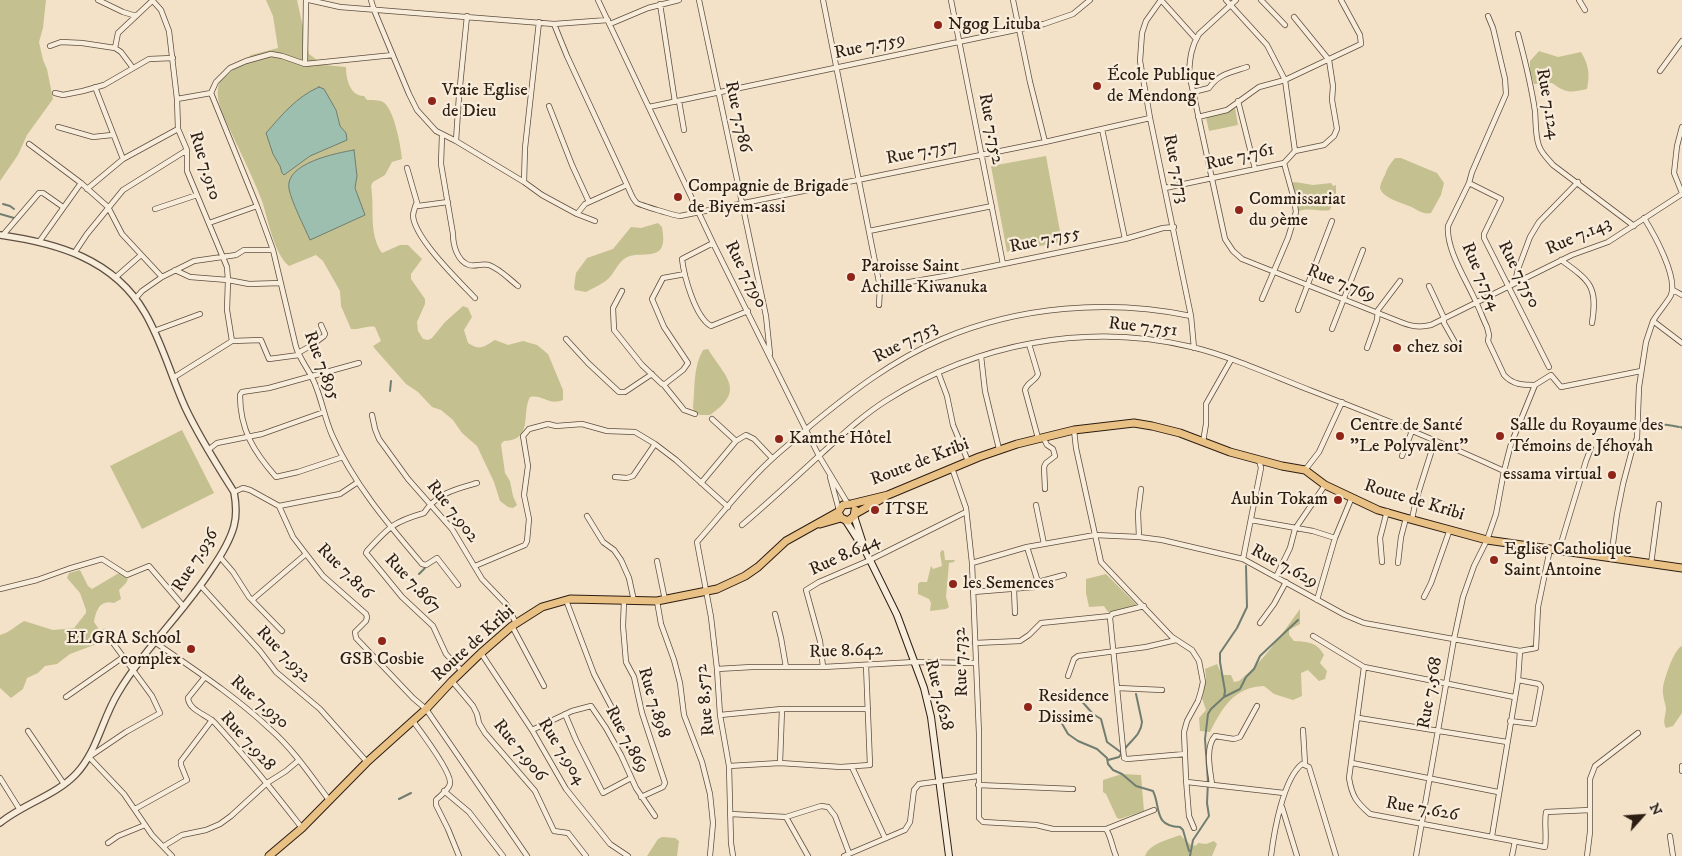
<!DOCTYPE html>
<meta charset="utf-8">
<style>
body{margin:0}
#map{position:relative;width:1682px;height:856px;overflow:hidden;background:#f4e2c8;font-family:"IM FELL DW Pica",serif}
canvas{display:block}
.north{position:absolute;left:1617px;top:791px;width:50px;height:50px;-webkit-text-stroke:4px #f8ecdb;paint-order:stroke;rotate:64deg;font-size:14px;font-weight:700;line-height:20px;text-align:center;color:#2c1d13}
.north::after{content:'';display:block;margin:auto;width:18px;height:22px;background:#2c1d13;clip-path:polygon(50% 0,100% 100%,50% 72%,0 100%)}
</style>
<div id="map">
<canvas width="1682" height="856"></canvas>
<div class="north">N</div>
</div>
<script>
const ctx = document.querySelector('canvas').getContext('2d');
ctx.lineJoin = 'round';
function fill(path, color) {
  ctx.fillStyle = color;
  ctx.fill(path, 'evenodd');
}
function trace(path, color, width, dash) {
  ctx.strokeStyle = color;
  ctx.lineWidth = width;
  ctx.lineCap = dash ? 'butt' : 'round';
  ctx.setLineDash(dash || []);
  ctx.stroke(path);
}
function write(font, color, halo, rows, align = 'center') {
  ctx.font = font + ' "IM FELL DW Pica",serif';
  ctx.lineWidth = 4.5;
  ctx.setLineDash([]);
  ctx.textBaseline = 'middle';
  ctx.strokeStyle = halo;
  ctx.fillStyle = color;
  for (const [text, x, y, turn = 0] of rows) {
    ctx.save();
    ctx.translate(x, y);
    ctx.rotate((+turn || 0) * Math.PI / 180);
    ctx.textAlign = isNaN(turn) ? turn : align;
    if (halo) ctx.strokeText(text, 0, 0);
    ctx.fillText(text, 0, 0);
    ctx.restore();
  }
}
const green = new Path2D(`
 M0,0H46L43,28L39,42L43,60L47,69L53,99L27,135L18,155L0,181Z
 M266,0H297L309,54L324,65L346,67C346,79 350,96 364,96L367,100C372,100 379,100 383,102C394,108 401,147 402,159L392,162L385,175L373,182L371,186C375,209 368,233 382,253L400,245H408L422,259L411,274V279L425,299V304L417,322L418,331L423,339L428,340L432,338L445,322L463,306L468,308L472,317L464,330L468,343C481,351 483,347 495,340L508,345L523,341L537,345L548,354L563,390V400C549,406 542,394 530,397C521,413 534,440 504,441L501,444L505,473L510,481L513,496L517,505L513,508L508,507L500,501L494,482L477,446L462,433L453,420L441,410L432,407L418,392L406,384L376,350L373,346L381,341L375,327C368,325 360,330 351,329L341,306L340,291L323,261L316,255L289,266C274,254 268,219 262,201C251,172 236,144 223,115C219,104 215,92 220,81L251,55L278,48L273,16Z
 M1539,51L1558,57L1581,52C1589,65 1590,75 1587,89C1570,93 1566,93 1552,83L1534,84L1530,72V61Z
 M1235,108L1238,125L1209,131L1205,113Z
 M1046,156L1062,242L1007,252L991,166Z
 M1395,158H1401L1437,173L1444,183L1441,195L1431,213C1422,215 1417,209 1409,206C1402,203 1380,197 1380,187C1381,183 1383,178 1385,175C1387,168 1390,164 1395,158Z
 M1295,182L1313,185L1331,183L1333,186L1336,185V196L1330,210C1319,212 1310,207 1299,211L1297,209L1292,183Z
 M658,223L662,227C663,234 665,244 660,250C652,257 639,253 630,256C619,259 616,271 609,278C603,284 593,288 586,292L575,290L574,287L576,273L587,258L613,249L631,227L641,228Z
 M708,349C725,377 747,390 710,415H700L694,412L693,407C695,387 693,367 703,350Z
 M182,430L214,493L142,529L110,466Z
 M942,550L944,551L945,560H955L954,562L949,563L946,597L949,607L946,609L930,611L931,603L929,599L918,594V584L920,582H927L931,566L933,569L942,566L940,553Z
 M80,570L88,586L92,589L119,573L128,579L126,583L119,590L121,599L114,603C100,599 96,610 94,622L105,638L102,642L70,654L57,664L45,666L38,673L27,678L23,689L11,698L0,688V635C11,632 15,626 24,621L53,630L74,628L86,613V610L80,593L67,578L69,573Z
 M1106,574L1137,605L1108,612L1104,606L1089,607L1086,593V579Z
 M1300,609V624L1289,630V635L1294,641C1308,642 1317,642 1324,655L1320,663L1327,671L1325,679L1319,681L1308,670L1301,673L1302,696L1293,700L1274,694L1264,686C1234,687 1222,708 1210,732L1200,731L1199,718L1206,710L1202,698L1206,679L1205,669L1217,664L1222,675H1231L1234,682L1239,681C1264,661 1281,635 1300,609Z
 M1682,646V713L1673,726L1666,728C1662,721 1666,716 1666,708C1665,702 1662,695 1663,688C1664,679 1674,649 1682,646Z
 M1122,774L1141,775L1144,811L1120,819L1117,818L1106,794L1103,792V780Z
 M1180,835L1192,846L1197,845L1198,843L1206,844L1214,841L1217,844L1212,856H1145C1150,843 1168,840 1180,835Z
 M662,837L675,838L679,841L677,856H647L658,839Z`);
const water = new Path2D(`
 M319,87L324,89L336,110L340,126L346,133L347,140L310,156L284,175L282,173L280,166L273,154L266,133C282,115 296,97 319,87Z
 M354,150L357,176L355,188L365,215L310,240C304,226 292,203 289,189C284,163 337,153 354,150Z`);
const stream = new Path2D(`
 M3,204L10,206L14,209
 M0,214L14,218
 M390,391L391,381
 M1597,426C1625,426 1652,421 1679,427
 M1681,427L1682,428
 M419,574L425,568
 M1071,689L1093,714L1101,719L1107,742L1122,753
 M1224,697L1225,691L1220,662V653L1237,628L1247,607L1246,566
 M1057,715L1068,734L1078,741L1097,749L1107,758L1108,764L1113,770L1122,774L1136,786L1153,791C1161,807 1153,826 1180,827L1183,830L1189,851
 M1124,750C1131,740 1141,735 1142,722L1136,694
 M1108,760L1119,757L1121,754
 M399,799L411,793
 M1190,856L1193,840L1209,816L1207,803L1208,782L1205,739L1208,714L1211,709L1224,697L1240,689L1246,677L1254,669L1260,656L1298,620`);
const minor = new Path2D(`
 M98,0L123,12L136,16
 M152,0L161,10L169,31L177,99L178,129L187,150V171L227,267L228,280L227,310L232,341
 M309,0L340,7L554,24L608,20
 M371,0L374,10L409,94L417,110L436,131L456,141L459,96L467,16
 M598,0L713,243L819,456L848,504
 M699,0L766,316L770,354
 M823,0L880,287L879,305
 M951,0L1003,264
 M1013,0L1030,82L1045,142
 M1236,0L1199,34C1191,47 1190,58 1189,73L1225,239L1233,251L1242,259L1398,321C1410,326 1418,328 1431,325L1572,255L1608,242L1682,194
 M1261,0L1285,25
 M1579,0L1585,10
 M660,4L675,102
 M1488,16L1493,28L1505,79L1506,94L1472,172L1469,183L1448,226C1446,250 1467,281 1476,302C1480,310 1483,319 1487,327L1489,335L1488,341L1504,375C1513,385 1523,385 1535,385L1511,444L1504,471
 M1294,17L1329,60L1333,86L1332,100L1337,129L1334,136L1324,145L1295,151
 M554,24L567,56L627,185
 M610,24L648,8L679,0
 M1518,34C1525,60 1531,85 1535,111C1536,123 1535,135 1539,146C1542,154 1548,159 1553,165L1634,226
 M50,46L61,42L82,43L115,48L121,52L133,68
 M115,48L118,33L153,0
 M305,64L306,0
 M1660,71L1682,41
 M95,87L123,159
 M1193,92L1209,88C1218,74 1232,72 1247,67
 M55,93L63,95L83,91L104,85L149,59L173,58
 M177,99L211,93
 M679,101L684,130
 M1238,101L1255,169
 M549,106L572,165L589,202
 M649,107L1044,24L1073,14L1090,0
 M1198,117L1227,110L1259,87L1285,80L1361,44L1360,35L1341,0
 M58,127L93,137L112,135
 M1682,127L1677,146L1674,173L1682,193
 M1102,129L1125,239
 M442,135L441,164L453,234C453,245 457,261 469,265C475,267 482,263 489,265C500,269 509,279 518,286
 M456,141L524,182L525,148L539,22
 M29,144L81,183L108,207L122,234L162,277
 M407,168L418,206L448,202
 M524,182L542,195L577,214L585,204L627,185C630,191 632,199 637,203C640,205 676,216 680,216L1045,142L1150,118
 M1469,183L1501,199L1484,234V238L1549,367
 M1165,188L1284,163L1295,151L1285,80L1267,45L1226,0
 M87,189L123,159L178,129
 M416,204C415,208 413,212 413,216C415,239 459,281 475,298
 M155,209L197,195
 M577,214L595,221
 M1644,218C1654,234 1678,277 1671,295C1669,300 1657,314 1653,321L1682,343
 M209,223L257,206
 M869,231L992,206
 M3,235L39,193H43L63,207
 M39,242L81,183
 M713,243L682,259C684,276 695,317 711,326L748,311
 M273,250L257,206L211,93L216,82L230,68L246,61L271,54L282,56L305,64L393,55
 M75,252L87,234L123,190L187,150
 M1561,260C1590,281 1598,286 1592,323
 M175,270L190,277L228,280L249,284L281,283
 M116,277L141,255
 M1512,282L1516,278L1518,269L1530,237L1539,222L1578,182
 M1429,286L1444,318V323L1457,346
 M880,287L945,276L1125,239L1163,228L1174,227
 M1673,290L1682,295
 M622,291L613,308L614,330L642,365L662,384H665L683,370L688,363L664,327L652,299L663,278L685,274
 M135,299L142,291L162,277L194,261L236,255L244,250H273L296,347C300,360 310,371 315,384C322,401 325,419 332,435C353,483 388,524 422,564L426,565L437,558L458,585
 M1262,299L1288,238L1296,212L1294,199L1284,163
 M1298,310L1332,221
 M1332,329L1363,250
 M154,331L200,314
 M566,339L588,363L619,392H625L652,374
 M1029,344L1038,374C1036,381 1027,382 1025,390L1038,438
 M1194,348L1191,316L1150,118L1140,61L1142,33L1146,21L1161,0L1196,39
 M1367,348L1377,320L1378,310L1400,281
 M298,353L312,345L324,336L325,334L321,325
 M981,356L985,391L999,449
 M938,372L947,396L953,425L968,461
 M173,378L232,341L261,340L269,359L299,355
 M663,384L684,410L695,414
 M1535,385L1551,375L1561,387L1641,371
 M372,415L375,429L379,439L408,479L452,529L482,579L506,604L516,623
 M712,419L736,441
 M1074,430L1076,448L1101,562L1172,637L1192,650L1199,661L1203,682L1201,691L1198,701L1187,721L1184,732L1186,779L1189,816L1194,828
 M1043,437L1047,445L1053,449L1055,456L1046,463L1044,467L1045,489
 M1203,442L1206,424V404L1231,360
 M208,450L217,443L262,434L324,412
 M1402,456L1412,431
 M343,457L298,472L276,477C254,452 240,430 240,395L242,392L269,388L359,363
 M952,468L966,508L972,563L979,734V818L983,822L1036,825L1053,829H1106C1111,836 1112,847 1116,856
 M1305,470L1319,452L1342,402
 M615,477L627,478L633,476L655,444
 M830,477L839,510
 M701,483L736,441L746,435L754,439L772,458
 M234,492L243,488L250,490L279,506L293,537L323,576L366,614L367,617L366,621L355,632L356,638L413,698L426,709L527,856
 M1036,505L1044,544
 M279,506L340,494L358,482
 M587,516L603,542L614,550L621,560L629,578L634,601
 M1412,519L1416,500L1435,440
 M1251,520L1313,531L1335,538
 M742,525C769,502 795,478 821,454C842,435 863,415 887,400C977,343 1088,322 1192,347C1233,357 1273,376 1312,391C1377,416 1441,442 1504,471L1496,514L1487,540L1474,566L1463,597L1454,639L1416,856
 M1139,537L1138,513L1141,489
 M1027,547L1038,582L1064,575
 M1559,550L1586,461L1591,448
 M220,557L233,572L249,597L282,631
 M1611,558L1617,514L1623,484L1632,450L1637,438L1639,387L1646,342L1653,321
 M1243,559L1261,468L1259,460
 M657,561L665,600
 M1382,562L1380,538L1387,511
 M972,563L1027,547L1095,535L1139,537L1162,540L1243,559L1345,615L1364,623L1520,651L1536,648L1538,607L1550,549
 M1398,563L1401,537L1406,518
 M1651,564L1659,504
 M475,566L525,545L527,541L529,519L524,495L528,466L523,436L529,429L548,424L556,426L582,424L607,431L635,432L655,444L676,460L728,507
 M1276,577L1290,548L1295,529L1325,485
 M201,586L260,651L276,672L320,709L367,762
 M0,589L37,580L68,569L102,559L127,575L149,566L184,607
 M1014,590L1015,613
 M973,592L1035,587L1038,582
 M1424,597L1431,583L1450,529
 M252,600L306,554
 M566,600L594,674L622,727
 M1317,600L1335,538L1352,497
 M624,601L623,626L626,662L634,677L642,713L665,783L663,787L641,797
 M657,601L661,624L674,660L680,683L684,715L702,762L710,794L713,823L710,856
 M1144,606L1112,614L1110,618L1124,758L1127,759L1185,754
 M775,614L781,638L786,667
 M1260,623L1274,604L1286,582
 M512,626L544,686
 M105,632L152,696L160,713L126,732L89,757L124,794L152,835L172,856
 M1313,636L1364,667L1514,697
 M156,643C195,670 235,696 270,729C293,749 311,776 329,800
 M975,643L1020,641L1029,635L1041,623L1110,616
 M481,653L532,730L566,789L610,844L628,856
 M823,667L820,641L806,590L819,582L870,560L966,512
 M1364,667L1349,778C1352,796 1356,802 1370,814L1545,847C1547,835 1544,824 1546,812L1590,810
 M717,669L752,667H823L915,662L976,663
 M462,671L446,654L433,626L402,597L366,553L367,551C389,527 393,522 424,513C437,493 456,489 477,483
 M1068,676L1074,659L1078,656L1146,647L1176,640
 M205,677L188,698C189,711 208,715 215,723C246,757 274,792 302,828
 M452,681L473,706L477,714L479,723L485,733L535,791L554,831L568,833L586,856
 M1118,688L1162,690
 M66,697L122,658
 M565,714L576,740L603,793L631,778
 M720,715L782,709H868
 M1359,718L1507,742
 M413,721C421,732 450,770 450,782C451,788 440,796 436,800V805L448,829L459,856
 M1510,721L1534,724L1541,687L1539,684L1518,680
 M532,730L572,711L591,706L606,728L621,755L636,788L655,816
 M1303,730L1305,764
 M28,731L64,784
 M780,763L841,767L870,765L866,665
 M1352,763L1498,792
 M729,766L780,763L782,709
 M1682,766V771
 M852,767L885,838
 M0,778L20,810
 M1187,782L1284,793
 M1212,784C1210,770 1205,747 1215,736L1234,739L1240,737L1257,706
 M978,785L1073,789
 M444,791L469,812L503,856
 M1282,807L1297,856
 M135,809L187,780L181,765V761L212,720
 M731,814L786,817L808,856
 M786,817L821,806L828,807L835,816L849,853
 M1106,829L1154,810
 M1492,836L1518,680L1520,651
 M1670,836L1673,856
 M108,843L118,836L145,825
 M164,846L182,835L206,830L220,824L231,816L267,783L286,771L299,760
 M733,856L731,843L729,766L720,715L717,669L711,617L697,542C722,514 745,483 773,458C785,447 798,437 810,426C851,392 893,360 942,339C1019,306 1110,299 1191,316
 M844,856L905,830L910,822L914,790L919,784L978,776
 M1271,856C1274,832 1283,779 1302,764L1309,767L1336,856
 M1512,856L1515,841
 M1587,856L1590,832V779L1595,766L1638,733`);
const tertiary = new Path2D(`
 M0,235C57,243 114,259 145,313C162,342 171,376 185,407C199,437 217,465 234,492C236,503 237,515 234,526C230,541 220,557 211,570C183,613 144,649 118,693C102,719 97,752 76,774C55,796 23,804 0,823`);
const secondary = new Path2D(`
 M854,516L865,550L897,615L924,688L931,717L949,856
 M846,521L860,543`);
const primary = new Path2D(`
 M838,512L841,518L848,521L854,516L855,510
 M855,514L885,497
 M820,524L841,518
 M269,856L302,828L367,762L426,709L452,681L481,653L512,626L542,607L570,599L657,601L717,589L745,576L758,567L786,541L838,512L843,505L851,504L888,495L979,457L1017,444L1074,430L1134,423L1152,426L1180,433L1230,452L1282,466L1305,470L1325,485L1378,510L1406,518L1487,540L1682,568`);
const markers = [
 [938,25,5,"#8f2418"],
 [1097,86,5,"#8f2418"],
 [432,101,5,"#8f2418"],
 [678,197,5,"#8f2418"],
 [1239,210,5,"#8f2418"],
 [851,277,5,"#8f2418"],
 [1397,348,5,"#8f2418"],
 [1340,436,5,"#8f2418"],
 [1500,436,5,"#8f2418"],
 [779,439,5,"#8f2418"],
 [1612,475,5,"#8f2418"],
 [1338,500,5,"#8f2418"],
 [875,510,5,"#8f2418"],
 [1494,560,5,"#8f2418"],
 [953,584,5,"#8f2418"],
 [382,641,5,"#8f2418"],
 [191,649,5,"#8f2418"],
 [1028,707,5,"#8f2418"]
];
const poiNames = [
 ["Ngog Lituba",948,25],
 ["École Publique",1107,76],
 ["de Mendong",1107,97],
 ["Vraie Eglise",442,91],
 ["de Dieu",442,112],
 ["Compagnie de Brigade",688,187],
 ["de Biyem-assi",688,208],
 ["Commissariat",1249,200],
 ["du 9ème",1249,221],
 ["Paroisse Saint",861,267],
 ["Achille Kiwanuka",861,288],
 ["chez soi",1407,348],
 ["Centre de Santé",1350,426],
 ["\"Le Polyvalent\"",1350,447],
 ["Salle du Royaume des",1510,426],
 ["Témoins de Jéhovah",1510,447],
 ["Kamthe Hôtel",789,439],
 ["essama virtual",1602,475,"right"],
 ["Aubin Tokam",1328,500,"right"],
 ["ITSE",885,510],
 ["Eglise Catholique",1504,550],
 ["Saint Antoine",1504,571],
 ["les Semences",963,584],
 ["ELGRA School",181,639,"right"],
 ["complex",181,660,"right"],
 ["GSB Cosbie",382,660,"center"],
 ["Residence",1038,697],
 ["Dissime",1038,718]
];
const streetNames = [
 ["Rue 7.759",870,47,-12],
 ["Rue 7.124",1547,104,80],
 ["Rue 7.786",737,117,78],
 ["Rue 7.752",990,129,79],
 ["Rue 7.757",922,153,-11],
 ["Rue 7.761",1240,158,-13],
 ["Rue 7.910",204,166,73],
 ["Rue 7.773",1175,169,78],
 ["Rue 7.143",1579,237,-24],
 ["Rue 7.755",1045,241,-12],
 ["Rue 7.790",745,275,63],
 ["Rue 7.750",1518,275,63],
 ["Rue 7.754",1480,277,66],
 ["Rue 7.769",1341,284,22],
 ["Rue 7.751",1143,328,6],
 ["Rue 7.753",906,343,-28],
 ["Rue 7.895",321,366,69],
 ["Route de Kribi",920,463,-21],
 ["Route de Kribi",1414,501,17],
 ["Rue 7.902",452,512,52],
 ["Rue 8.644",845,556,-25],
 ["Rue 7.936",196,561,-58],
 ["Rue 7.629",1284,567,28],
 ["Rue 7.816",344,572,45],
 ["Rue 7.867",412,584,47],
 ["Route de Kribi",474,644,-42],
 ["Rue 8.642",846,652,-2],
 ["Rue 7.932",283,655,46],
 ["Rue 7.732",962,662,-92],
 ["Rue 7.568",1431,693,-80],
 ["Rue 7.628",938,695,76],
 ["Rue 8.572",706,700,-96],
 ["Rue 7.930",259,703,41],
 ["Rue 7.898",653,703,73],
 ["Rue 7.869",626,740,62],
 ["Rue 7.928",247,742,48],
 ["Rue 7.906",519,751,51],
 ["Rue 7.904",561,752,58],
 ["Rue 7.626",1422,810,10]
];
fill(green, '#c4c090');
fill(water, '#9dbfaf');
trace(water, '#707e71', 1);
trace(stream, '#707e71', 2);
trace(minor, '#5e4e40', 6);
trace(tertiary, '#5e4e40', 8);
trace(secondary, '#2c1d13', 8);
trace(primary, '#2c1d13', 9);
trace(minor, '#f8ecdb', 4.5);
trace(tertiary, '#f8ecdb', 5.5);
trace(secondary, '#f8ecdb', 6);
trace(primary, '#eac184', 7);
for (const [x, y, r, color] of markers) {
  const dot = new Path2D();
  dot.arc(x, y, r, 0, 2 * Math.PI);
  ctx.fillStyle = color;
  ctx.fill(dot);
  trace(dot, '#f8ecdb', 2);
}
write('18px', '#2c1d13', '#f8ecdb', poiNames, 'left');
write('18px', '#2c1d13', '#f8ecdb', streetNames);
</script>
